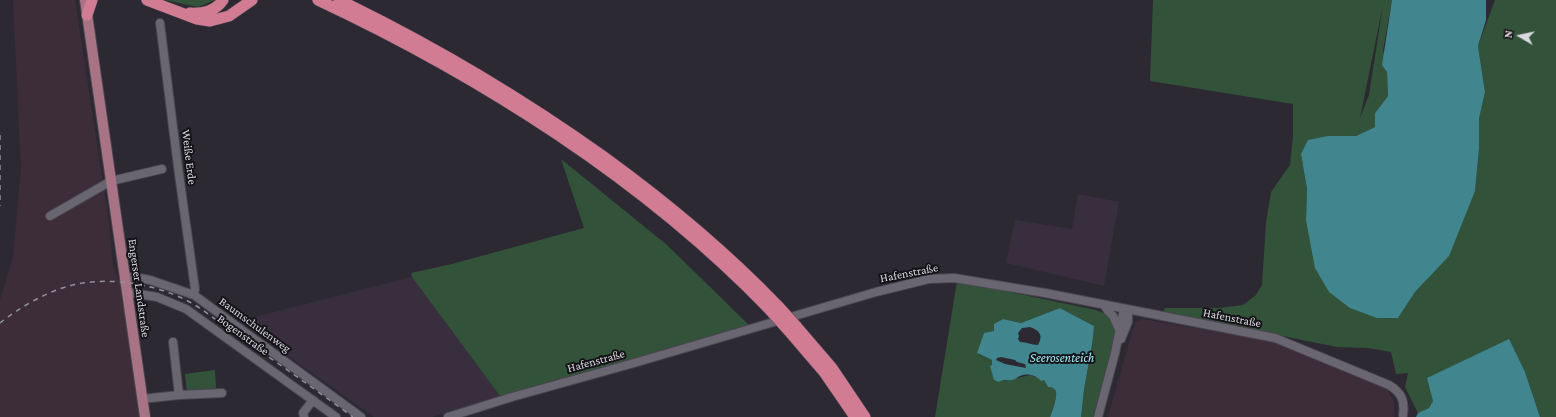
<!DOCTYPE html>
<meta charset="utf-8">
<style>
body{margin:0}
#map{position:relative;width:1556px;height:417px;overflow:hidden;background:#2d2933;font-family:"Crimson Pro",serif}
canvas{display:block}
.north{position:absolute;left:1500px;top:16px;width:40px;height:40px;-webkit-text-stroke:3px #141317;paint-order:stroke;rotate:279deg;font-size:11px;font-weight:700;line-height:16px;text-align:center;color:#dbd9e0}
.north::after{content:'';display:block;margin:auto;width:14px;height:18px;background:#dbd9e0;clip-path:polygon(50% 0,100% 100%,50% 72%,0 100%)}
</style>
<div id="map">
<canvas width="1556" height="417"></canvas>
<div class="north">N</div>
</div>
<script>
const ctx = document.querySelector('canvas').getContext('2d');
ctx.lineJoin = 'round';
function fill(path, color) {
  ctx.fillStyle = color;
  ctx.fill(path, 'evenodd');
}
function trace(path, color, width, dash) {
  ctx.strokeStyle = color;
  ctx.lineWidth = width;
  ctx.lineCap = dash ? 'butt' : 'round';
  ctx.setLineDash(dash || []);
  ctx.stroke(path);
}
function write(font, color, halo, rows, align = 'center') {
  ctx.font = font + ' "Crimson Pro",serif';
  ctx.lineWidth = 4;
  ctx.setLineDash([]);
  ctx.textBaseline = 'middle';
  ctx.strokeStyle = halo;
  ctx.fillStyle = color;
  for (const [text, x, y, turn = 0] of rows) {
    ctx.save();
    ctx.translate(x, y);
    ctx.rotate((+turn || 0) * Math.PI / 180);
    ctx.textAlign = isNaN(turn) ? turn : align;
    if (halo) ctx.strokeText(text, 0, 0);
    ctx.fillText(text, 0, 0);
    ctx.restore();
  }
}
const commercial = new Path2D(`
 M13,0H75L109,222L113,267L124,291L141,417H0V300L13,257L21,168Z
 M1142,319L1275,342L1387,388L1394,402V417H1108L1135,322Z`);
const industrial = new Path2D(`
 M1078,194L1119,202L1104,286L1006,263L1015,220L1072,229Z
 M412,277L500,396L432,417H374L239,321Z`);
const green = new Path2D(`
 M165,0H215L198,7Z
 M1153,0H1392L1383,50L1387,72L1388,96L1375,113V127L1356,136H1328L1301,154L1307,189L1306,220L1398,318L1415,292L1429,277L1475,191L1479,149V119L1485,92L1478,46L1495,0H1556V417H1540L1525,372L1433,401L1429,408L1418,413L1405,387L1408,373L1396,374L1391,352L1368,348L1337,347L1163,312L1165,308H1219L1243,305L1256,295L1262,285L1266,223L1271,192L1290,165L1293,136V104L1150,81ZM1383,5L1369,95L1360,118Z
 M561,159L667,245L749,325L651,354L500,396L412,277L411,273L452,264L584,228Z
 M957,281L1096,310L1116,318L1114,340L1093,417H1081C1083,404 1083,392 1086,379C1089,361 1093,345 1094,326L1060,308L1021,323L1003,319L994,324V331L978,354L992,360V374L994,377L1005,381L1030,375L1044,380L1048,387C1050,387 1052,387 1054,389C1060,392 1052,412 1050,417H935Z
 M215,370L216,388L187,391L185,374Z`);
const water = new Path2D(`
 M1392,0H1486V20L1478,46L1485,92L1479,119V149L1475,191L1449,256L1415,292L1398,318H1377L1350,308L1329,292L1315,268L1306,220L1307,189L1301,154L1308,140L1328,136H1356L1375,127V113L1388,96L1387,72L1382,65Z
 M1060,308L1094,326C1093,344 1089,361 1086,379C1083,392 1083,404 1081,417H1050C1052,412 1060,392 1054,389C1052,387 1050,387 1048,387L1044,380L1041,381C1036,375 1027,373 1020,376C1017,377 1015,380 1011,380C1007,381 1003,379 999,382L994,380L990,366L992,365V360L977,353L984,333L994,331V324L1003,319L1021,323ZM1030,327C1041,331 1043,336 1038,345C1031,345 1027,342 1020,342L1018,339L1019,336L1018,333L1022,328ZM1001,357L1015,360L1017,362L1025,364L1026,368L1005,364L996,360L997,358Z
 M1509,339L1525,372L1540,417H1416L1418,413L1429,408L1433,401L1427,378Z`);
const minor = new Path2D(`
 M160,23L178,167L195,289L194,295
 M50,216L111,181L162,169
 M124,277H134L150,280L194,295L361,417
 M127,292L157,297L186,309L336,417
 M1104,305L1108,311L1113,316L1119,329
 M1121,339L1128,322V310
 M173,342L179,395
 M142,399L179,395L222,393
 M304,417L303,413L313,400
 M448,417L512,397L634,363L876,292L929,279L954,278L1045,293L1275,338L1389,385C1402,393 1405,401 1403,415
 M1098,417L1115,353L1124,309`);
const major = new Path2D(`
 M85,0L145,417`);
const highway = new Path2D(`
 M147,0L197,19L210,21L229,16L252,0
 M318,0C480,76 645,180 770,310
 M339,0C432,45 520,97 604,157C666,202 725,251 778,306
 M190,13C203,14 215,12 223,0
 M87,15L92,0
 M796,326L832,368L865,417
 M788,330L824,372L855,417`);
const rail = new Path2D(`
 M0,135V206
 M0,323C17,309 48,291 69,286C106,276 150,283 184,299C206,310 224,327 244,340C281,365 317,391 353,417`);
const highwayBridge = new Path2D(`
 M778,306L796,326
 M770,310L788,330`);
const streetNames = [
 ["Weiße Erde",189,157,83],
 ["Hafenstraße",909,273,-11],
 ["Engerser Landstraße",139,288,82],
 ["Hafenstraße",1232,318,11],
 ["Baumschulenweg",255,325,36],
 ["Bogenstraße",243,335,36],
 ["Hafenstraße",596,361,-15]
];
const waterNames = [
 ["Seerosenteich",1062,358]
];
fill(commercial, '#3d2d39');
fill(industrial, '#382e3e');
fill(green, '#325339');
fill(water, '#41858e');
trace(minor, '#48464e', 10);
trace(major, '#48464e', 12);
trace(highway, '#48464e', 12);
trace(minor, '#6a6671', 8);
trace(major, '#a87385', 10);
trace(highway, '#d17c92', 11);
trace(rail, '#929098', 1.5, [5, 5]);
trace(highwayBridge, '#48464e', 12, []);
trace(highwayBridge, '#d17c92', 11);
write('12px', '#dbd9e0', '#141317', streetNames);
write('italic 13px', '#9feffa', '#141317', waterNames);
</script>
